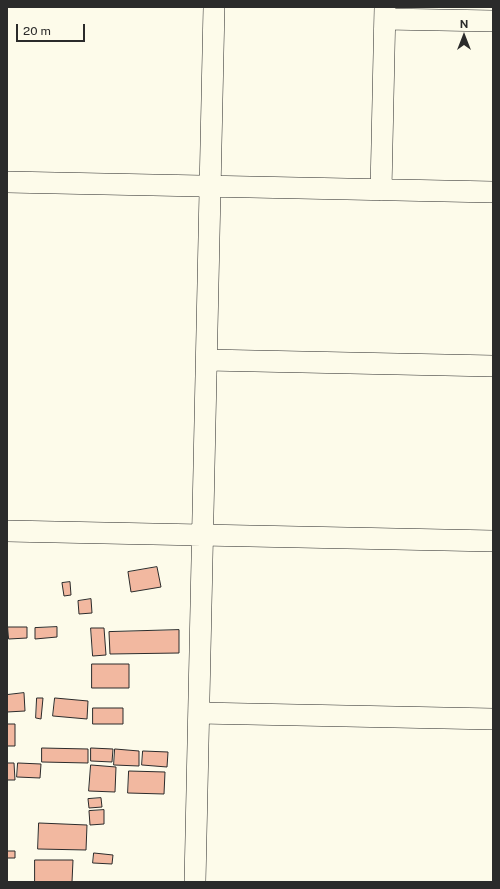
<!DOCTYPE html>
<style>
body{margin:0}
#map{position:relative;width:500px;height:889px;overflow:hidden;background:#fdfbea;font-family:"Public Sans",sans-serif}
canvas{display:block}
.frame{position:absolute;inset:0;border:8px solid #2b2b2b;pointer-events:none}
.north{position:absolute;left:444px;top:16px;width:40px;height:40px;-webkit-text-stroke:3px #fdfbea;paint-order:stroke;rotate:0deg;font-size:11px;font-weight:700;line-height:16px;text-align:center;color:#2b2b2b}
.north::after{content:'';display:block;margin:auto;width:14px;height:18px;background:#2b2b2b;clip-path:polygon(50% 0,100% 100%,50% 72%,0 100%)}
.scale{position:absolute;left:16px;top:24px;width:69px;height:18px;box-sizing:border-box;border:2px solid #2b2b2b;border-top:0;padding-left:5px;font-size:12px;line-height:14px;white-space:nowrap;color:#2b2b2b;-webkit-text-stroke:3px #fdfbea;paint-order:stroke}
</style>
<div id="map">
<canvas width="500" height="889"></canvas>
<div class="frame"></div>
<div class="north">N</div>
<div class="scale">20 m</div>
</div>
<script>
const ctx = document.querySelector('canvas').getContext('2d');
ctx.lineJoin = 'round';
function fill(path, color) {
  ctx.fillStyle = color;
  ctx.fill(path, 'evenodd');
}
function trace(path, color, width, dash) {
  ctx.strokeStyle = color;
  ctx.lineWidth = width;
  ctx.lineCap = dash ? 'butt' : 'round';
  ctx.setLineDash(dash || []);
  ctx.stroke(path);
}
const building = new Path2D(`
 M157,567L161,587L131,592L128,572Z
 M70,582L71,595L64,596L62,583Z
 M91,599L92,613L79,614L78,601Z
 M8,627H27V638L9,639Z
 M57,627V637L35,639V628Z
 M91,628H104L106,655L93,656Z
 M179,630V653L110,654L109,632Z
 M92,664H129V688H92Z
 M24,693L25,711L7,712V695Z
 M37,698H43L41,719L36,718Z
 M55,698L88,701L87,719L53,716Z
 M93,708H123V724H93Z
 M7,724H15V746H7Z
 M42,748L88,749V763L42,762Z
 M91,748L113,749L112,762L91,761Z
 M115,749L139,751V766L114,765Z
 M143,751L168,752L167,767L142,765Z
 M7,763H14L15,780H7Z
 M18,763L41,764L40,778L17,777Z
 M91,765L116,767L115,792L89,791Z
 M129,771L165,772L164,794L128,793Z
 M101,798L102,807L89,808L88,799Z
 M104,810V824L90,825L89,811Z
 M39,823L87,825L86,850L38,849Z
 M7,851H15V858H7Z
 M94,853L113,855L112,864L93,863Z
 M35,860H73L72,882H35Z`);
const street = new Path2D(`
 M385,19L493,21
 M7,182L493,192
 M381,190L385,7
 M207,360L493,366
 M7,531L493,541
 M199,713L493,719
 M195,882L214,7`);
fill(building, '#f2b8a0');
trace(building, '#2b2b2b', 1);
trace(street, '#2b2b2b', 22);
trace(street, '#fdfbea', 21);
</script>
